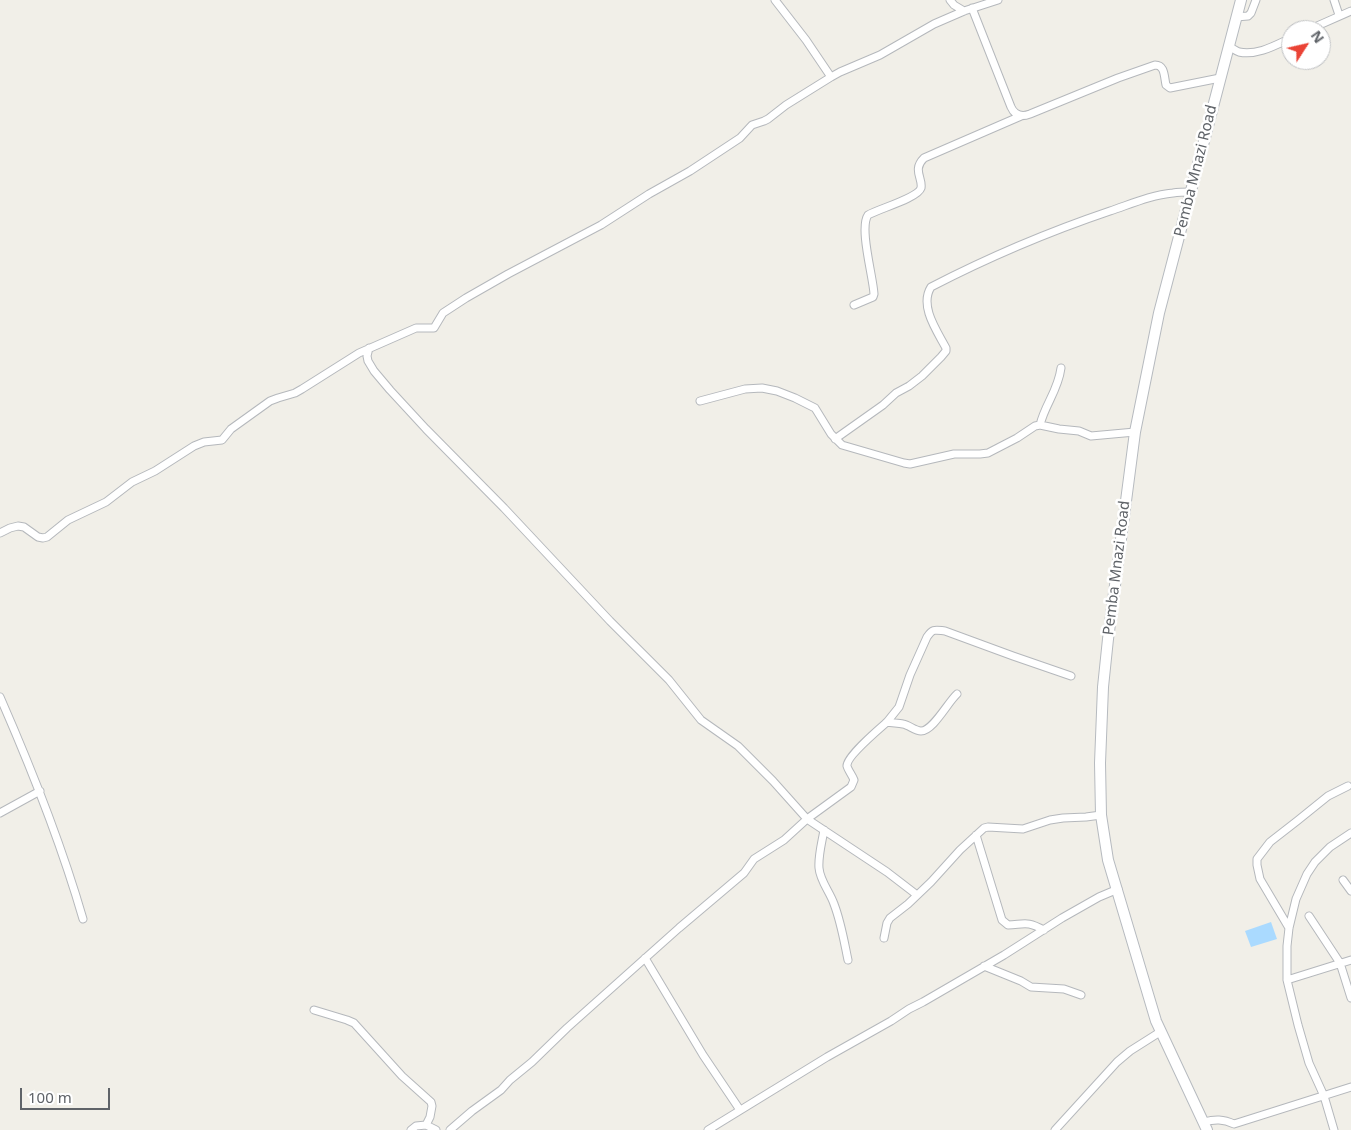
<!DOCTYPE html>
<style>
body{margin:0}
#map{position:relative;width:1351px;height:1130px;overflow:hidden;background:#f1efe8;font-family:"Noto Sans",sans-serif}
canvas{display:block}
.north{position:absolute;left:1281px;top:20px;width:50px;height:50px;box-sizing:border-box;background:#fff;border:1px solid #bfc1c3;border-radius:50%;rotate:55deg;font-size:14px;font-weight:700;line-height:20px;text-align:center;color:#5f6368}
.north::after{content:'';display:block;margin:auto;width:18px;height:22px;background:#ea4335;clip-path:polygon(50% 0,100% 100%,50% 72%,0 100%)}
.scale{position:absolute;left:20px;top:1088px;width:90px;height:22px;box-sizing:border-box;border:2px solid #5f6368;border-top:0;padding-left:6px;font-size:15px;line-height:18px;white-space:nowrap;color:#5f6368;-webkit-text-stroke:4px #fff;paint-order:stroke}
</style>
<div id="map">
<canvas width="1351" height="1130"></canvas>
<div class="north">N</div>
<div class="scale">100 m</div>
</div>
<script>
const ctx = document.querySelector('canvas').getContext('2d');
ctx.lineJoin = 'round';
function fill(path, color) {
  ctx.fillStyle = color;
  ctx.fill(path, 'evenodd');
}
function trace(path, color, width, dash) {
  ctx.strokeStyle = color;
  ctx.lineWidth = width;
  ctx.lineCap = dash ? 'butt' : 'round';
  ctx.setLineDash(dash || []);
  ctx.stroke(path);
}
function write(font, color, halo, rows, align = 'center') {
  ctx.font = font + ' "Noto Sans",sans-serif';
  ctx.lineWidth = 5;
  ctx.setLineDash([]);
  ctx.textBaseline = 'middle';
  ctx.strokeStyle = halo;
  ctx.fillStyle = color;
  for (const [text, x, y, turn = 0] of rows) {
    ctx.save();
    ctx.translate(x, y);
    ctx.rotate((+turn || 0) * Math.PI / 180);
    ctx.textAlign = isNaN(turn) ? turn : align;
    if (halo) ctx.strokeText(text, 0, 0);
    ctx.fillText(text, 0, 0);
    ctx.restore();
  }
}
const water = new Path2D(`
 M1271,922L1277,939L1251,947L1245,931Z`);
const street = new Path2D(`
 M775,0L806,40L831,77
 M950,0L954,5L964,11
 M1334,0L1339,15
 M972,8L1011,107C1015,116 1022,117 1030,114L1118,78L1155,65C1165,65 1164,76 1166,85L1170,88L1220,78
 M1236,17L1248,16L1251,13L1256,0
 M1308,30L1351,11
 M1228,46C1232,48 1236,51 1239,52C1257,56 1276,45 1291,38
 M854,305L873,297L874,294C873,276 859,228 868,215C878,209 918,198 921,188C923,178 912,170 924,158L1021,116
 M369,348L367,356L368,361L374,371L390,390L426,429L504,508L610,621L669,680L701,720L738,746L773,781L807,819L887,872L917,895
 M700,401L745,389L762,388L777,391L795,398L815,408L831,434L842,445L904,463L910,464L954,454H980L988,453L1017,438L1035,426L1040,425L1059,429L1079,431L1091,436L1135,432
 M1040,425C1045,404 1058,391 1061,368
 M835,439L883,405L896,393L909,386L922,376L941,357L946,351V348C937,331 919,306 931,287C989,257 1048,232 1110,211C1131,204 1151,195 1173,193C1179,192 1185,192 1192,192
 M0,533L10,528L18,526L24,527L38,537L43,538L47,537L68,520L106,502L132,482L155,471L194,446L204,442L222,440L231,429L270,401L278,398L295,393L302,389L359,353L416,328H434L443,313L466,298L508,274L601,225L649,194L690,171L740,138L752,125L764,121L768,119L786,105L831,77L840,72L880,55L934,24L964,11L998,0
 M0,697C32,770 61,843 83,919
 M887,722L899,707L910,675L927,637C933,628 936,630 945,631L1013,656L1071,676
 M0,813L40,791
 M824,830C822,842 818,856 819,868C820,881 830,892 834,904C841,922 844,941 848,960
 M976,835L1002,920L1008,925C1026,924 1027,921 1044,930
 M1343,880L1351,891
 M1309,916L1340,963L1351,998
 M1289,928L1260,879L1257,865V859L1270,842L1297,821L1328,796L1348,786
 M884,938L887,923L890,918L908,904L931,882L960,850L984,828L988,827L1023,829L1050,820L1063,818L1086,817L1101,815
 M645,958L703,1055L740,1110
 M984,966L1021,981L1031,987L1064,989L1081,995
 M1287,980L1351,960
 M314,1010L347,1020L354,1023L402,1076L431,1102L432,1106L430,1117L426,1125L416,1126L411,1130
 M1204,1122C1215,1119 1223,1119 1234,1124L1351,1087
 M426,1125L436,1130
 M450,1130L472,1111L501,1090L510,1080L532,1062L567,1028L679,928L744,873L754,859L784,840L807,819L851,787L854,780C852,775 848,770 847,766C846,757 879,729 887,722C892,723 898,723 903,724C909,725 915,731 921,731C933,731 948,702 957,694
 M708,1130L827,1057L891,1021L909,1009L923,1002L1004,955L1062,918L1099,897L1118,889
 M1055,1130L1117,1062L1130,1051L1160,1032
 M1334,1130L1324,1096L1309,1063L1298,1025L1287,980V946L1289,928L1296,899L1307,874L1315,862L1330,847L1351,833`);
const secondary = new Path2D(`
 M1207,1130L1156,1021L1108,860L1101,815L1100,763L1103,687L1108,639L1135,432L1159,313L1241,0`);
const streetNames = [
 ["Pemba Mnazi Road",1196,171,-76],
 ["Pemba Mnazi Road",1117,568,-83]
];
fill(water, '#aadaff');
trace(street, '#b5b8bc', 9);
trace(secondary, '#b6babf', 12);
trace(street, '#fff', 7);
trace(secondary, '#fff', 10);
write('15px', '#5f6368', '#fff', streetNames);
</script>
